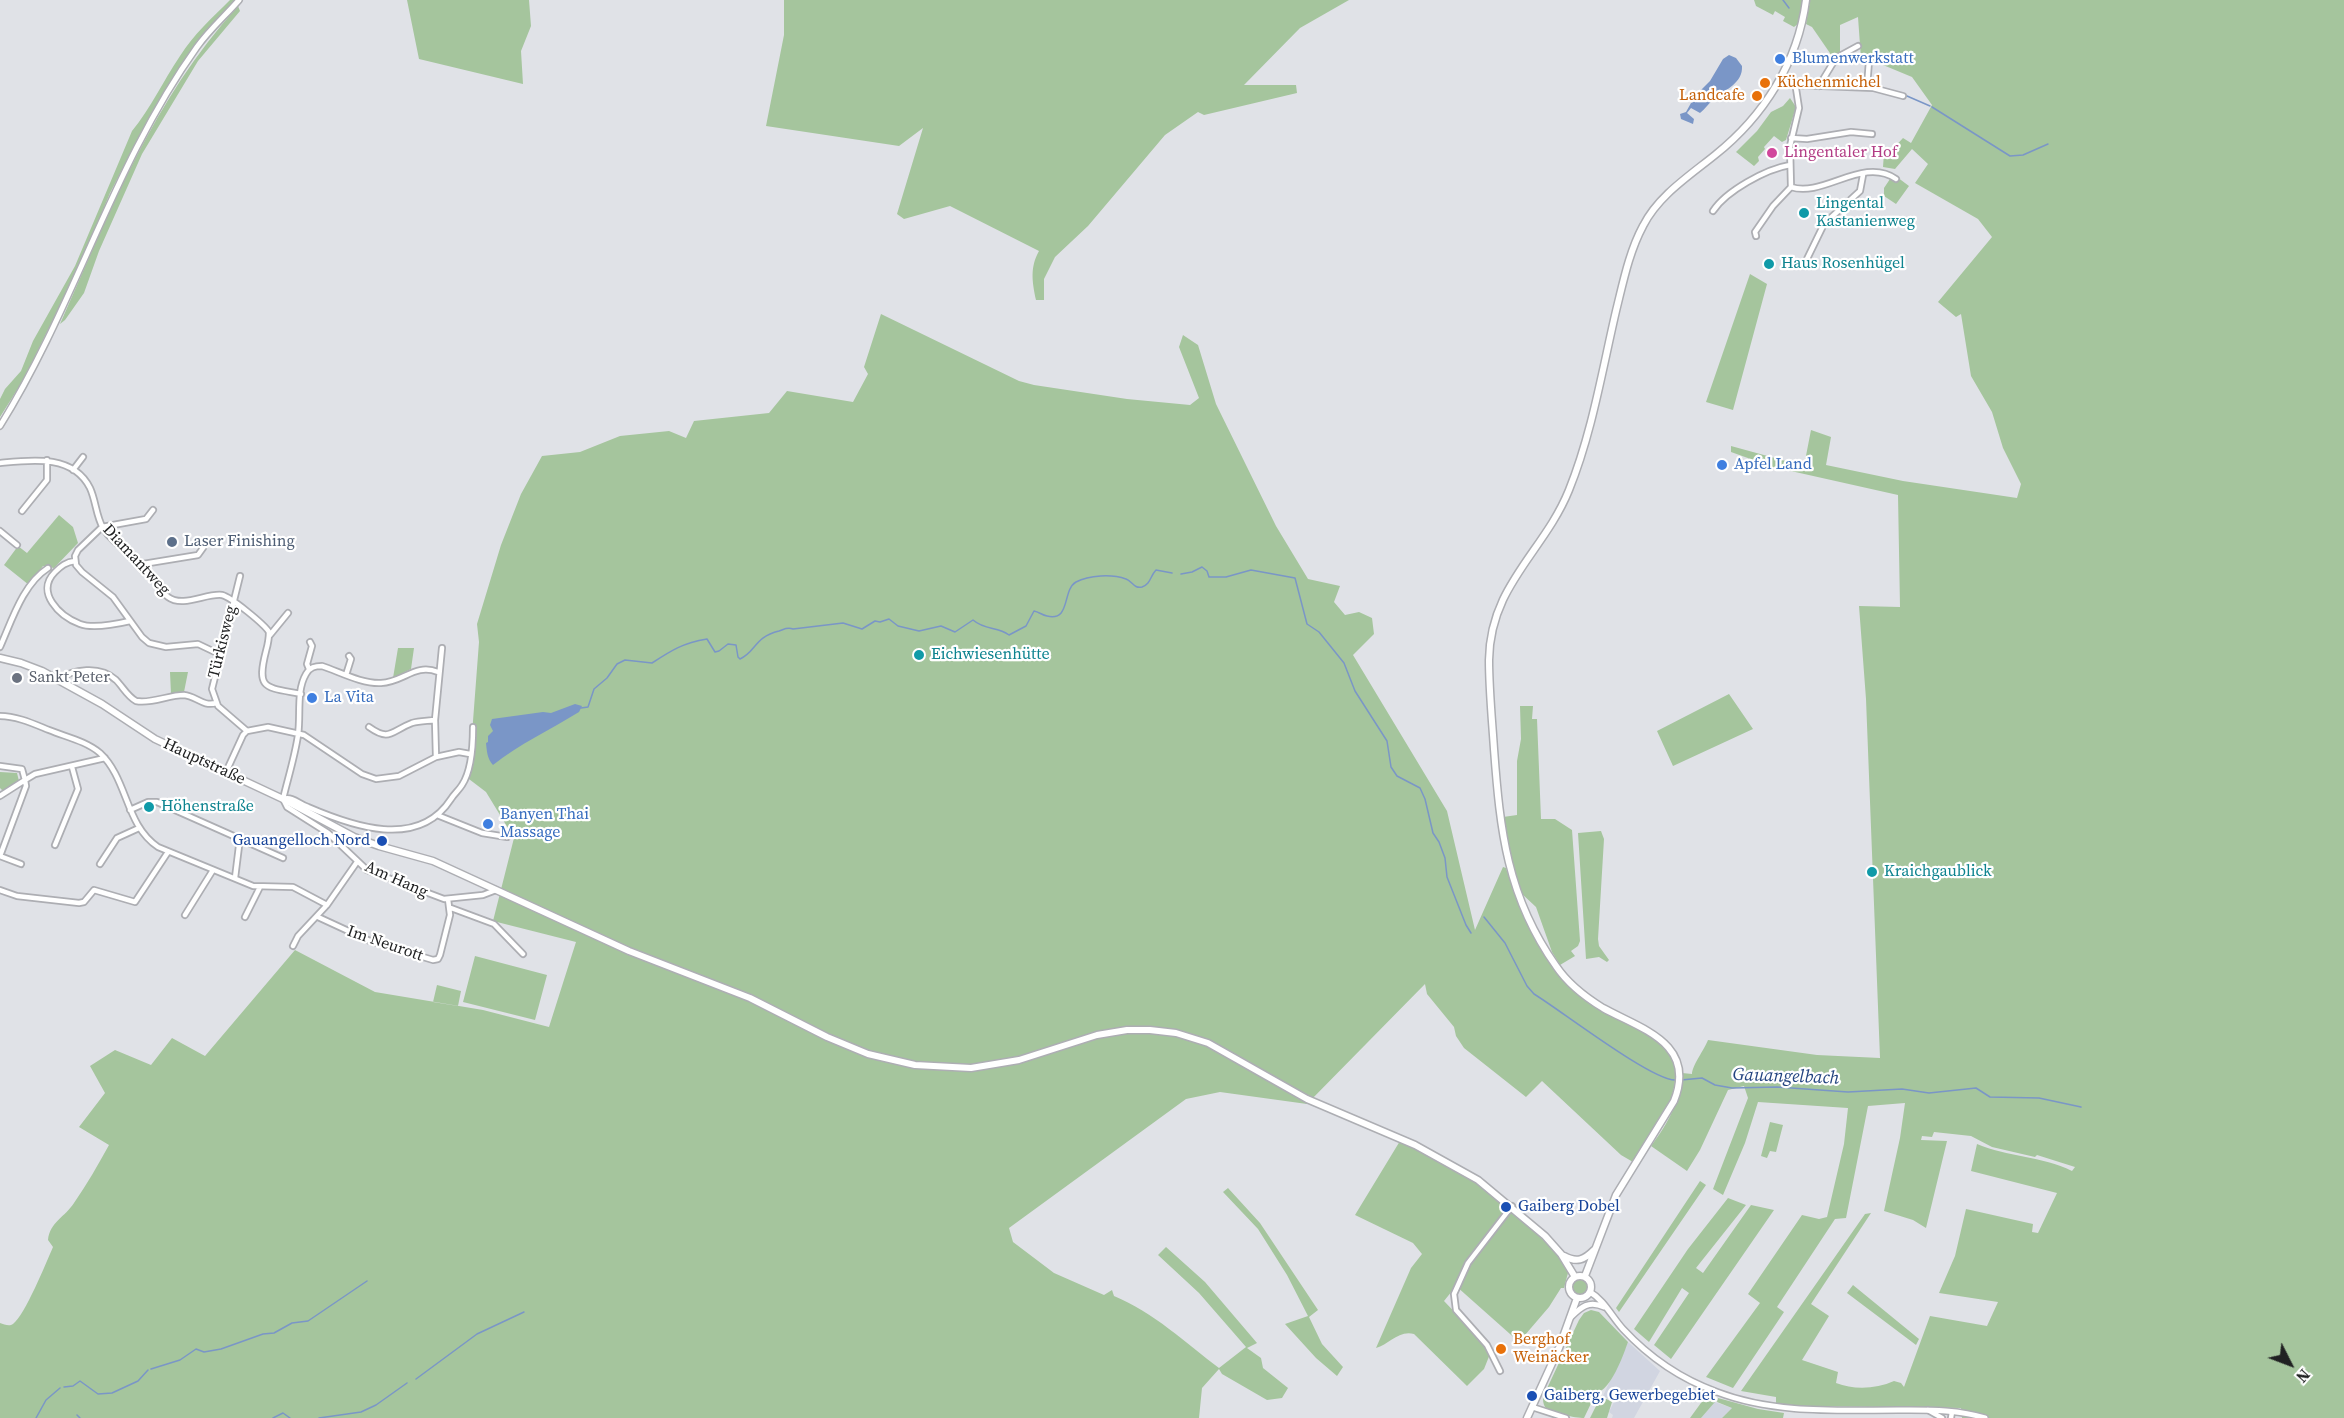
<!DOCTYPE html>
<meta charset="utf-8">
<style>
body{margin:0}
#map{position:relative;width:2344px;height:1418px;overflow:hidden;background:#e0e2e7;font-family:"Source Serif 4",serif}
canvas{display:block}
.north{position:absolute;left:2260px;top:1334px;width:60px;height:60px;-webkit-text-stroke:4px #fff;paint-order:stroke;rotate:132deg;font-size:16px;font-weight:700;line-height:24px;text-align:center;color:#202122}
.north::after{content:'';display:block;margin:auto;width:21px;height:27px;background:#202122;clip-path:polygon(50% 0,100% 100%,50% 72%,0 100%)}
</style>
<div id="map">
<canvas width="2344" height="1418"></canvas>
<div class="north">N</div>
</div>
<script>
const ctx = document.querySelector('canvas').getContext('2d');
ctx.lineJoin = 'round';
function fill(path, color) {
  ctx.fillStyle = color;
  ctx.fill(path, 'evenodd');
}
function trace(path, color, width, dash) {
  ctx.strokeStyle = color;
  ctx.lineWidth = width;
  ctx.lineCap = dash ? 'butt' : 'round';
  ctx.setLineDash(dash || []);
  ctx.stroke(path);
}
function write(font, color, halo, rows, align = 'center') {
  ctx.font = font + ' "Source Serif 4",serif';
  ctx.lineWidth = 4.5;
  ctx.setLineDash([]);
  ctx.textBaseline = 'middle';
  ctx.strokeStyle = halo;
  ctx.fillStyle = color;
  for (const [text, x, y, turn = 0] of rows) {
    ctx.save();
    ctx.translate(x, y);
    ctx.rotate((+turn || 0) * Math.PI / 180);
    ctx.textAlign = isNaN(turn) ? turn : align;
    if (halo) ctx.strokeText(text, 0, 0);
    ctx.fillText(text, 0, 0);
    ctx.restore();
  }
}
const built = new Path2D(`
 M1628,1342L1660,1371L1634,1418H1612L1613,1415L1609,1412L1614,1402L1603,1396Z
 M1715,1402L1732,1408L1722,1418H1701Z`);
const green = new Path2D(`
 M230,0H235L194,48L142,131L110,193L86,252L24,379L0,417V399L5,389L21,371L33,341L75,266L132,131C151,108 163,81 180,56C194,34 212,18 230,0Z
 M407,0H529L531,26L521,51L523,84L419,59Z
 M784,0H1349L1300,28L1244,85H1296L1297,93L1204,115L1198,112L1165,135L1088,226L1055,257L1044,279V300H1036C1032,281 1030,267 1039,251L950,206L904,219L897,214L923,128L899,146L766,126L784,35Z
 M1754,0H1803L1799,23L1794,27L1783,21L1785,17L1775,11L1773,15L1756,6Z
 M1810,0H2344V1418H1962L1961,1408L1801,1406L1776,1403V1397L1741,1391L1865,1214L1871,1213L1811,1304L1829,1316L1802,1360L1838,1372L1836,1383C1854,1390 1876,1389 1894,1381L1901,1383L1904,1387L1930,1316L1987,1326L1998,1302L1939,1293L1955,1256L1966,1209L2033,1224L2032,1232L2038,1233L2057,1193L1971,1171L1977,1144C2007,1157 2042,1156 2072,1171L2075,1167L2037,1155L2035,1157L1992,1147L1971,1136L1934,1132L1932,1137L1922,1136L1921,1140L1947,1141L1926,1228L1913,1220L1884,1211L1900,1138L1905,1103L1868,1106L1846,1218L1835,1219L1777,1307L1784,1312L1733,1388L1706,1377L1760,1303L1748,1294L1802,1215L1819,1219L1827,1217L1844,1144L1848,1108L1758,1102L1745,1143L1723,1195L1713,1189L1748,1098L1744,1086L1728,1090L1700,1150L1687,1171L1651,1146C1669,1122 1679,1103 1682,1073L1692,1074C1692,1066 1704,1050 1708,1040L1817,1055L1880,1058L1866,699L1859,606L1900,607L1898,495L1773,467L1731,452V446L1804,466L1811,430L1831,437L1826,465L1903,481L2017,498L2021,484L2003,448L1992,412L1971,376L1961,314L1956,317L1938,302L1992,237L1978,219L1915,183L1928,164L1912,149L1895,169L1883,167L1884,153H1889L1903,138L1911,143L1932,105L1912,77L1871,60L1861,59L1858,17L1840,25V55L1834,59L1812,27L1806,24Z
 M238,6L240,11L198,61L142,154L99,251L84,293L65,320L60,324C111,209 152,101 238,6Z
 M1790,98L1796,107L1786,140L1782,142L1774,136L1764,147L1765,149L1758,157L1759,161L1754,166L1736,152L1757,131L1771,112L1783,106Z
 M1897,177L1909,186L1896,204L1884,196V188L1890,179L1895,181Z
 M1750,274L1767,284L1733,410L1706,402Z
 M881,314L1019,381L1034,385L1127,399L1190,405L1199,398L1179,347L1183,335L1198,345L1216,404L1276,526L1308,579L1340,586L1334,602L1345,615L1359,612L1372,618L1374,634L1353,655L1447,811L1475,930L1503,867L1506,868C1520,910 1540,962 1575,991C1598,1010 1625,1020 1650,1036C1705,1070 1657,1125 1633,1162L1621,1155L1542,1081L1526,1097L1464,1048L1456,1036L1454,1027L1427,994L1425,984L1307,1104L1220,1092L1186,1099L1009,1228L1013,1242L1054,1273L1104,1295L1112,1290L1114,1296C1153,1312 1186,1343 1219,1368L1246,1347L1199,1293L1158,1255L1166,1247L1205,1282L1257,1343L1247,1348L1261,1358L1263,1368L1288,1388L1282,1398L1267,1400L1222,1374L1219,1369L1202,1388L1199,1418H0V1323C4,1324 9,1327 13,1324C25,1315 46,1263 53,1247L48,1240C50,1222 65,1217 74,1203C87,1184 98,1165 109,1145L79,1127L105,1093L90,1066L115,1050L151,1065L172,1038L205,1056L295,950L375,992L483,1010L549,1027L576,942L493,921L514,838L486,792L465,776L471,748L473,721L479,642L477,624L501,545L521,494L542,456L580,452L620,436L669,431L686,438L694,421L769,413L787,391L853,402L868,374L864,367Z
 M59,515L73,527L78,543L54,568L43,566L29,585L4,565L18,546L27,553Z
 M398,648H414L411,669L393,678Z
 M170,672H188L184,692L171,694Z
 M1729,694L1753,729L1673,766L1657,731Z
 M1520,706H1533L1532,719H1537L1541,819H1555L1572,830L1580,941L1578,946L1571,951L1575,956L1560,965L1552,952L1536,907L1521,893L1504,836L1503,817L1517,815V761L1521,739Z
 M0,772L17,773L19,781L3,791L0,788Z
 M1601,831L1604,839L1598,939L1599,946L1609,960L1607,962L1599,957L1586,959L1578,833Z
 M475,956L547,975L535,1020L463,1002Z
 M437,985L461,991L458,1006L433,1002Z
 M1770,1122L1783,1125L1776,1152L1770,1151L1767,1158L1761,1156Z
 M1400,1141L1439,1159L1486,1189L1548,1244L1557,1254L1568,1273L1564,1288H1561L1549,1307L1519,1342L1456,1286L1444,1301L1482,1341L1490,1354L1484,1369L1467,1386L1414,1334C1398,1330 1389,1345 1376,1348L1411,1268L1422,1254L1413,1243L1355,1215Z
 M1700,1181L1706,1185L1619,1312L1616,1308Z
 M1228,1188L1260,1223L1318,1310L1309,1317L1322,1344L1343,1367L1337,1376L1316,1358L1285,1324L1308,1316L1287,1275L1258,1229L1223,1192Z
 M1728,1198L1746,1205L1696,1268L1703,1273L1751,1205L1774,1210L1671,1359L1654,1345L1689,1293L1682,1288L1649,1342L1634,1329L1688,1249Z
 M1572 1287a8 8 0 1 1 16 0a8 8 0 1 1-16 0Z
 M1853,1285L1919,1339L1916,1345L1847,1293Z
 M1591,1310L1599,1312L1628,1342C1623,1356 1611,1390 1596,1393L1584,1418C1576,1418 1550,1413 1545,1407C1543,1404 1543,1400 1543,1397L1579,1320L1584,1313Z
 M1601,1396L1612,1402L1607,1418H1590Z
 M1706,1396L1715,1402L1701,1418H1690Z
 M1718,1398L1758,1409L1784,1413L1783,1418H1722L1732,1408L1717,1402Z`);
const water = new Path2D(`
 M1729,55L1736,58L1742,66C1743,83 1726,89 1714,99C1709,103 1705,109 1700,113L1691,108L1687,113L1694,119L1693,124L1681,119L1680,114L1686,112L1691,103L1698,99L1702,89L1710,81L1723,59Z
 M575,704L582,706L579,712C550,730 519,744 493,765C487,758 487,752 486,743L488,742V736L493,731L490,725L492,719L543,712L551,713Z`);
const stream = new Path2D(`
 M1783,0L1789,8
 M1907,96L1930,106
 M1932,107L2010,156L2023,155L2048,144
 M1181,574L1192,572L1202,567L1207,571L1209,577H1226L1251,570L1295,578L1307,624L1319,632L1344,663L1355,691L1387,741L1391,767L1397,776L1420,788L1425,799L1433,833L1439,842L1445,858L1447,877L1466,925L1471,933
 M581,708L588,707L594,689L607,678L617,664L625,660L652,663C672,650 683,643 707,639L715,652L719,651L728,644L736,645L738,657L740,659C756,652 754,637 779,631C785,629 787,627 793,629L843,623L862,629L875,621L880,622L889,619L898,626L919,631L941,626L955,632L973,620C986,631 997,626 1009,635L1026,626L1034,611C1039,612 1042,615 1047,616C1071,622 1062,590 1076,582C1089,575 1112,574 1126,579C1132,581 1134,589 1142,587C1151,584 1150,576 1156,570L1172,573
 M1484,917L1505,943L1527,986L1534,994C1559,1009 1653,1082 1676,1080
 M1681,1080L1702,1078L1715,1085L1732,1088L1777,1087L1848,1092L1902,1089L1929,1093L1976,1088L1990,1097L2039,1098L2081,1107
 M151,1369L180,1360L196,1349L204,1352L221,1349L263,1334L274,1333L292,1323L308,1321L367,1281
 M416,1379L477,1334L524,1312
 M64,1387L73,1386L80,1381L98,1394L112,1393L138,1381L148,1370
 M77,1415L80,1418
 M36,1418L46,1400L60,1388
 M273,1418L283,1413L290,1418
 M319,1418L361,1412L376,1405L407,1383`);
const minor = new Path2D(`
 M1783,75L1795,82L1799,108L1790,146L1791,187
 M1796,85L1873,88L1903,96
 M1819,86L1836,58L1858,46
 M1867,87L1869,61
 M1791,138L1807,139L1851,132L1872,134
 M1791,187C1823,198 1863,156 1896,179
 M1713,211C1726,191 1766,169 1790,165
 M1756,236L1755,232L1773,206L1791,187
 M1806,261L1824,224L1860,191L1863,175
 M0,463C31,460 73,454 90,488C96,501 96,516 103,528C114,546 136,555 149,572C156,579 160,591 168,597C183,608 206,593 222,595C231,597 264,624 269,632C269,638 268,644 266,651C256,690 265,687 301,694
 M73,470L83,457
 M153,510L146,519L102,527L78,550L75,556L76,565L82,572L113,597L142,637L149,643L166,647L198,644L219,654
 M22,511L47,480V460
 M0,531L17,545
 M75,561C66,562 61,566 55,572C35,592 59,616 80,624C93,629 117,624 130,621
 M143,564L198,555L203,548
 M240,576L212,689L218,706L247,731
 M270,635L288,613
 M0,647C12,620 23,584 48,568
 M309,669L307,664L312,646L310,642
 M346,675L351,659L349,656
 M57,680C73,669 100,665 116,680C123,687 127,696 136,701C152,704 168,695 184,695C196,696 203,707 216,703
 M0,716C17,716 34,724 49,730C66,737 86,741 100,753C128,779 125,825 158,847L253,886L293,887L327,905
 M369,727C390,742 391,731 412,723C419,721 428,721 435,720
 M436,757L435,720L442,648
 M226,772L243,735L247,731L268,727L304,735L362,774L376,779L399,776L436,757L459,752L470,754
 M0,796L25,780L22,769L0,766
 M283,799C288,778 295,756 298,735C301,715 296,691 306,674C310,667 315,666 322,666C340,672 362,684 381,683C404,682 415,663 438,672
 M283,799C293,796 299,804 308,807C352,826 418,850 451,799C454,794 459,790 462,785C472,770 473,744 473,727
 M283,799L287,807L328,833L367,870L444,899L483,895L496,890
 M130,810L148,802H157L283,858
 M437,815L482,833L507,837
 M55,845L78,789L72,767
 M0,856L26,786L25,780L35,774L105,758
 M0,856L21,864
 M100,864L117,838L139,828
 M235,878L240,838
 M0,890L17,896L79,903L84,902L94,890L135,902L168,852
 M451,908L494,924L523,954
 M185,915L213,870
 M245,917L260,887
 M318,917L370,941L433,960L438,959L440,955L450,915L448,899
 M293,946L298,936L327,905L357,862
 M1500,1371L1487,1345L1456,1310L1454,1294L1468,1263L1512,1206
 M1532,1407L1566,1418
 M1928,1410L1942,1418
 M1951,1418L1952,1412`);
const tertiary = new Path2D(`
 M0,426C76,304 113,164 197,47C209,30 225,16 239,0
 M1590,1292C1604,1300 1612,1317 1623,1329C1649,1357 1681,1379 1717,1392C1774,1414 1838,1410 1898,1410C1927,1410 1957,1409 1985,1418
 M1571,1317C1581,1307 1589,1300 1604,1307`);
const secondary = new Path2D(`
 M0,658L21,663L42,671L102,704L155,739L283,799L354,837L379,846L433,861L629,951L750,998L827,1037L868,1054L915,1065L971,1068L1019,1060L1097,1035L1127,1030H1150L1176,1033L1208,1043L1307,1099L1415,1145L1478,1180L1545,1236L1561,1254L1575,1277
 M1564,1256C1577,1263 1584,1260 1594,1250
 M1569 1287a11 11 0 1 1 22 0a11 11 0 1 1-22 0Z
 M1585,1276L1616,1195L1674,1101C1697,1043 1641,1029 1603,1008C1585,997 1568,984 1556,966C1507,897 1500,830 1494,749C1492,719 1489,689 1489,660C1490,585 1544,552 1569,490C1592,433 1602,371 1616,311C1623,283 1629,252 1643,226C1658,196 1689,176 1715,155C1764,116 1798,62 1806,0
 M1527,1418L1559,1348L1577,1298`);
const markers = [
 [1780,59,6,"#3f7fe0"],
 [1765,83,6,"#e8710a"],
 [1757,96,6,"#e8710a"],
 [1772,153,6,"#d1479c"],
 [1804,213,6,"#0f9aa8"],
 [1769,264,6,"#0f9aa8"],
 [1722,465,6,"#3f7fe0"],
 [172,542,6,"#5c6f8a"],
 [919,655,6,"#0f9aa8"],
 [17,678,6,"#6b7280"],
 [312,698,6,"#3f7fe0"],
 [149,807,6,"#0f9aa8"],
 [488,824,6,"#3f7fe0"],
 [382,841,6,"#1a4fb4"],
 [1872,872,6,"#0f9aa8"],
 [1506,1207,6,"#1a4fb4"],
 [1501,1349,6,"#e8710a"],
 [1532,1396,6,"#1a4fb4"]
];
const shopNames = [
 ["Blumenwerkstatt",1792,59],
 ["Apfel Land",1734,465],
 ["La Vita",324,698],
 ["Banyen Thai",500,815],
 ["Massage",500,833]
];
const foodNames = [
 ["Küchenmichel",1777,83],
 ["Landcafe",1745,96,"right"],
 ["Berghof",1513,1340],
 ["Weinäcker",1513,1358]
];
const hotelNames = [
 ["Lingentaler Hof",1784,153]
];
const cultureNames = [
 ["Lingental",1816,204],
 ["Kastanienweg",1816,222],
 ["Haus Rosenhügel",1781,264],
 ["Eichwiesenhütte",931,655],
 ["Höhenstraße",161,807],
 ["Kraichgaublick",1884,872]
];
const serviceNames = [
 ["Laser Finishing",184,542]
];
const streetNames = [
 ["Diamantweg",136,560,47],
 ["Türkisweg",223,642,-76],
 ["Hauptstraße",204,762,25],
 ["Am Hang",396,880,24],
 ["Im Neurott",385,944,19]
];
const worshipNames = [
 ["Sankt Peter",29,678]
];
const transitNames = [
 ["Gauangelloch Nord",370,841,"right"],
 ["Gaiberg Dobel",1518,1207],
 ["Gaiberg, Gewerbegebiet",1544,1396]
];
const waterNames = [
 ["Gauangelbach",1786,1077,2]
];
fill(built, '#d1d5e1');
fill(green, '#a5c59d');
fill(water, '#7a96c7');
trace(stream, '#7a96c7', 1.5);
trace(minor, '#adaeb3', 8);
trace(tertiary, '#adaeb3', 8);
trace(secondary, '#adaeb3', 9);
trace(minor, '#fff', 4.5);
trace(tertiary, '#fff', 5);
trace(secondary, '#fff', 6);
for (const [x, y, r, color] of markers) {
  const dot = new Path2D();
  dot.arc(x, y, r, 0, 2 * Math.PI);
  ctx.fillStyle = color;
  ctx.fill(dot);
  trace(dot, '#fff', 2);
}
write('16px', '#366cbe', '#fff', shopNames, 'left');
write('16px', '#c56008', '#fff', foodNames, 'left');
write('16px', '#b23c85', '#fff', hotelNames, 'left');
write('16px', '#0d838f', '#fff', cultureNames, 'left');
write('16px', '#4e5e75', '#fff', serviceNames, 'left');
write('16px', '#202122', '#fff', streetNames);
write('16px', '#5b616d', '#fff', worshipNames, 'left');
write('16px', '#164399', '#fff', transitNames, 'left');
write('italic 18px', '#234480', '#fff', waterNames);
</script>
